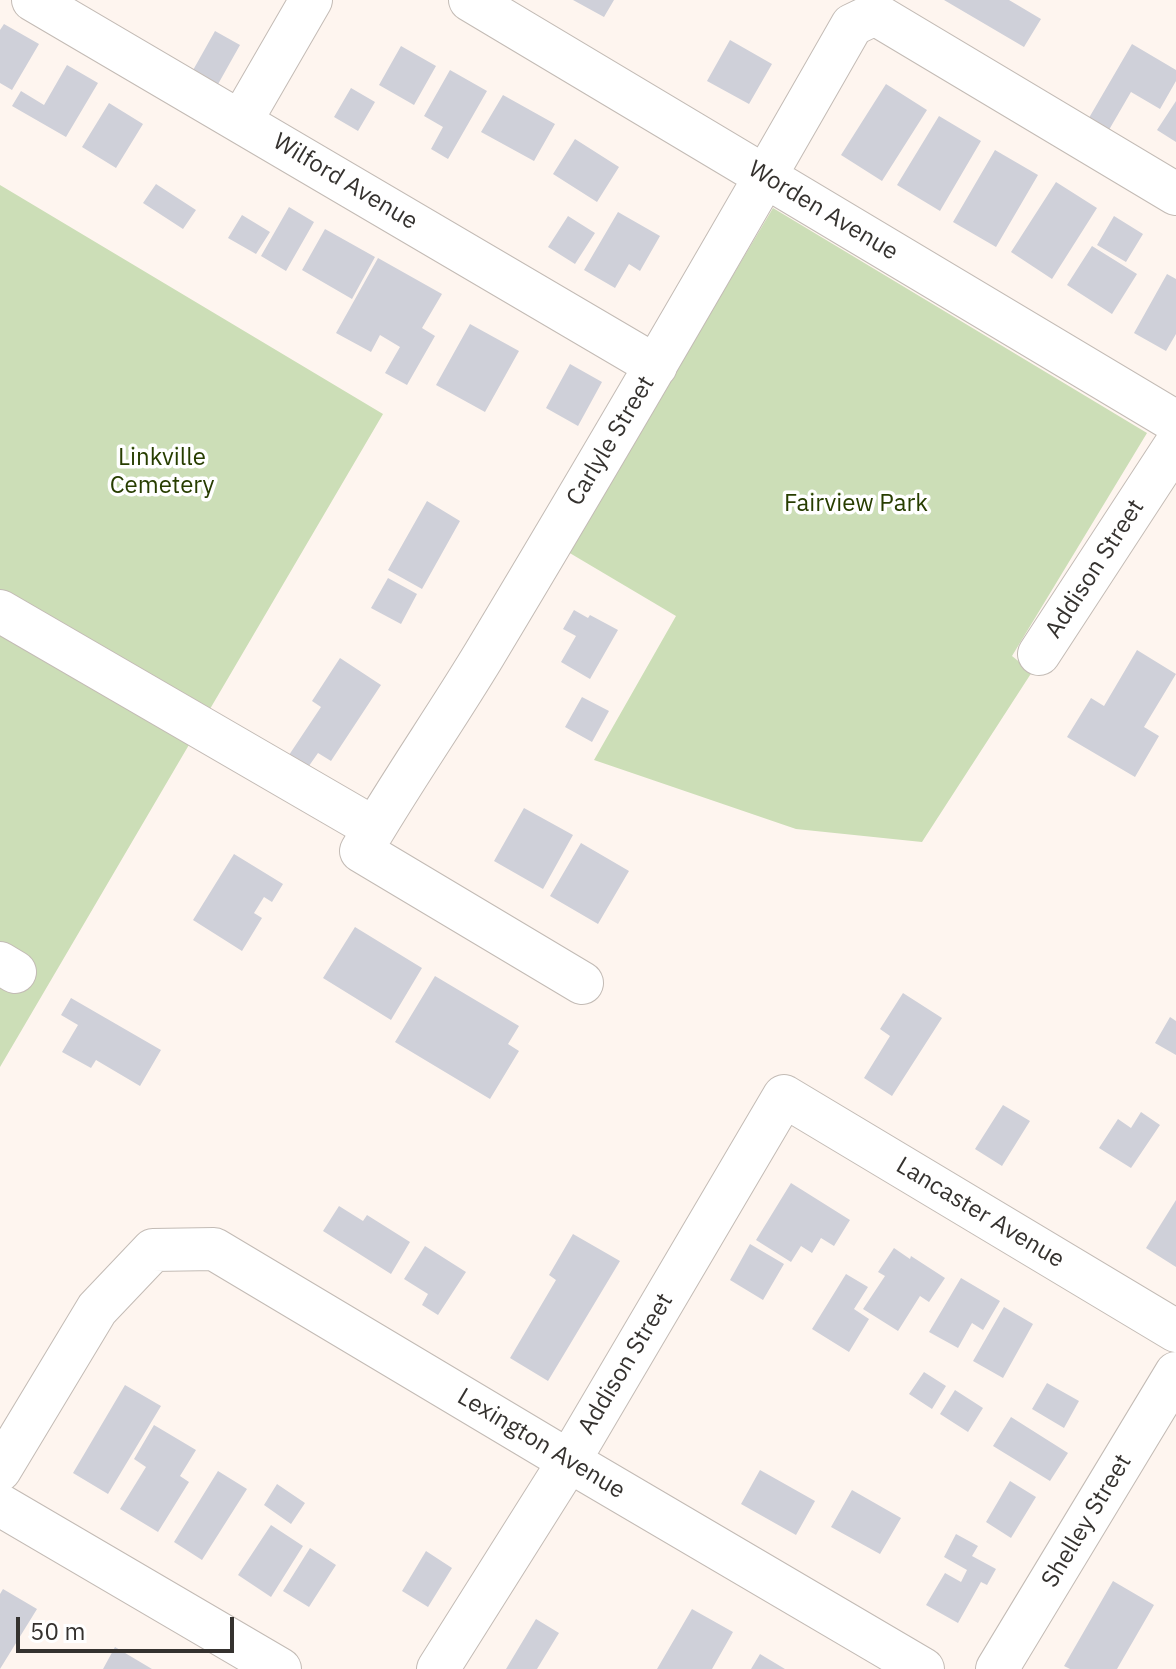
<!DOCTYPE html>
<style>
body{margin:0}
#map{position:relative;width:1176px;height:1669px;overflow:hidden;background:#fef5ef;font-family:"IBM Plex Sans",sans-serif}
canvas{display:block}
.scale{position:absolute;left:16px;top:1617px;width:218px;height:36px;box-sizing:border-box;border:4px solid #35322f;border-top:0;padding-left:10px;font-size:24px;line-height:28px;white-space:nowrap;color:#35322f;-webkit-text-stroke:6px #fff;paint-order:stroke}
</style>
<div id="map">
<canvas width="1176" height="1669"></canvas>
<div class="scale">50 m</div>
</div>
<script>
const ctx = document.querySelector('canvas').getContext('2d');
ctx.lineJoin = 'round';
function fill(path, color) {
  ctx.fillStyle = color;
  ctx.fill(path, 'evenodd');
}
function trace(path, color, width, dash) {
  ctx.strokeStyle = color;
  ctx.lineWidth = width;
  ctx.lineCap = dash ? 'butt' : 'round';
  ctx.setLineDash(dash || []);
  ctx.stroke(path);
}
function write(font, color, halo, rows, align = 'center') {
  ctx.font = font + ' "IBM Plex Sans",sans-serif';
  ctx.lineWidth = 7;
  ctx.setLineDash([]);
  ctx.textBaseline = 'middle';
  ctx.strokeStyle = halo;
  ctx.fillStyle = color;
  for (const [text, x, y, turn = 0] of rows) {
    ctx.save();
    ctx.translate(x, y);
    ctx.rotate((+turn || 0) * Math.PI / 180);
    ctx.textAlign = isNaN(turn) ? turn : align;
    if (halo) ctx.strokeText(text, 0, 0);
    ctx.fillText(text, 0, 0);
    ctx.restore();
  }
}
const green = new Path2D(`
 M0,185L383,414L0,1067Z
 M773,208L1147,433L1012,656L1032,672L922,842L796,829L594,760L676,616L568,552Z`);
const building = new Path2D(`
 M573,0H614L604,17Z
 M944,0H1009L1041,19L1024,47Z
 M4,24L39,44L12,90L0,83V30Z
 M215,31L240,45L217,86L192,72Z
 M730,40L772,64L749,104L707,81Z
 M1132,44L1176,70V81L1160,109L1131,92L1106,135L1086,123Z
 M401,46L436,66L414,105L379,85Z
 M67,65L98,83L66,137L12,106L21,91L44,105Z
 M450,70L487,91L448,159L431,149L443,127L424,116Z
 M886,84L927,110L882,181L841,155Z
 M351,88L375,102L358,131L334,117Z
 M503,95L555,124L534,161L481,132Z
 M1176,101V142L1157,130Z
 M109,103L143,124L116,168L82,147Z
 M939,116L981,141L940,211L897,185Z
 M575,139L619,167L597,202L553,174Z
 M995,150L1038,175L996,247L953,222Z
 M1056,182L1097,208L1052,279L1011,252Z
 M156,184L196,210L183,229L143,203Z
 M289,207L314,222L286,271L261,256Z
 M618,212L660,236L640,271L629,264L615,288L584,270Z
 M242,215L270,232L256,254L228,238Z
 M568,216L595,233L575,264L548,247Z
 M1114,216L1143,234L1126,262L1097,245Z
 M325,229L375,257L352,299L302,270Z
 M1092,246L1137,274L1112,314L1067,285Z
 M378,258L442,294L422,328L435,336L407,385L385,373L400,347L380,335L371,352L336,333Z
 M1167,274L1176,279V334L1166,351L1134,333Z
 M470,324L519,351L485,412L436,385Z
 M570,364L602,382L578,426L546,408Z
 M427,501L460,521L422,589L388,570Z
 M388,578L417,594L401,624L371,608Z
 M574,610L588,618L590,615L618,630L590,679L561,662L576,636L563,629Z
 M1137,650L1176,674L1144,727L1159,736L1135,777L1067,737L1091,698L1104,706Z
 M340,658L381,685L331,761L318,753L304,773L285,761L321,707L312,701Z
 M582,697L609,711L592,742L565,727Z
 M524,808L573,835L543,889L494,861Z
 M581,843L629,871L598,924L550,896Z
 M234,854L283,884L272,902L264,897L254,913L262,918L242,951L193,920Z
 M355,927L422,968L391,1020L323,978Z
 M435,976L519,1026L508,1044L519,1051L490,1099L395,1042Z
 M903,993L942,1018L892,1096L864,1078L890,1036L880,1029Z
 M71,998L161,1050L140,1086L96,1060L91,1068L62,1052L78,1025L61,1015Z
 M1170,1017L1176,1021V1055L1155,1043Z
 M1003,1105L1030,1121L1002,1166L975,1149Z
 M1141,1112L1160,1125L1131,1168L1099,1148L1118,1119L1131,1128Z
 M791,1183L850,1220L834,1246L821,1238L812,1253L801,1246L791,1262L756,1240Z
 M1176,1200V1267L1146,1248Z
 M339,1206L363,1221L367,1215L410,1242L391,1274L323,1231Z
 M573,1234L620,1261L548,1381L510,1358L556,1280L549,1275Z
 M750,1244L784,1264L763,1300L730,1280Z
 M425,1246L466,1272L438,1315L422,1305L428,1294L404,1279Z
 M894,1248L910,1259L911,1256L945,1278L929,1302L920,1296L898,1331L863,1309L885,1276L878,1272Z
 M846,1274L868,1287L854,1309L869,1319L849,1352L812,1329Z
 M961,1278L1000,1301L983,1330L972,1323L958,1348L929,1332Z
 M1004,1307L1033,1324L1003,1378L973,1361Z
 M924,1372L946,1386L932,1409L909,1394Z
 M1047,1383L1079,1401L1064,1428L1032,1409Z
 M125,1385L161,1406L108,1494L73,1473Z
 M955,1390L983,1408L968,1432L940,1414Z
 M1011,1417L1068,1453L1050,1481L993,1446Z
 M154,1425L196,1450L180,1476L189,1482L158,1532L120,1509L146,1467L134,1459Z
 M760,1470L815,1501L796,1535L741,1504Z
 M218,1471L247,1489L202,1560L174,1542Z
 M1010,1481L1036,1497L1011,1538L986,1522Z
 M277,1484L305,1503L291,1524L264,1505Z
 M852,1490L901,1518L880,1554L831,1527Z
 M271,1525L303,1546L271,1597L238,1575Z
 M956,1534L978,1546L972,1556L996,1569L987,1585L981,1582L958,1623L926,1605L945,1573L961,1582L967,1570L944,1557Z
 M310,1548L336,1565L309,1607L283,1591Z
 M426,1551L452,1568L428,1607L402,1591Z
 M1113,1581L1154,1605L1117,1669H1070L1064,1666Z
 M3,1589L37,1609L0,1669V1594Z
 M692,1609L733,1632L712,1669H657Z
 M536,1619L559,1633L537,1669H506Z
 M115,1647L152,1669H103Z
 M760,1654L785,1669H751Z`);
const minor = new Path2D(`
 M33,0L656,366
 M470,0L1176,422
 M241,121L311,0
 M0,611L374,828
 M1039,654L1176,444
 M0,963L15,972
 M582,983L361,851C400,784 444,721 484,655C609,447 731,237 852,25L875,14L1176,194
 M0,1470L97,1309L153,1250L214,1249L569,1461L923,1669
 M0,1505L280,1669
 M438,1669L569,1461L784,1096L1176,1331
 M997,1669L1176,1373`);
const streetNames = [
 ["Wilford Avenue",345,182,31],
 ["Worden Avenue",823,211,31],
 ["Carlyle Street",611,441,-59],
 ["Addison Street",1095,569,-57],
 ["Lancaster Avenue",980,1213,31],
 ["Addison Street",626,1364,-59],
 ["Lexington Avenue",541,1444,31],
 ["Shelley Street",1087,1521,-59]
];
const parkNames = [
 ["Linkville",162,458],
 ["Cemetery",162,486],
 ["Fairview Park",856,504]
];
fill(green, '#ccdeb7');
fill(building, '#cfd0d9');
trace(minor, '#c3bbb5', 44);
trace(minor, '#fff', 42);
write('24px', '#35322f', '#fff', streetNames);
write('24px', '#273d00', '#fff', parkNames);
</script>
